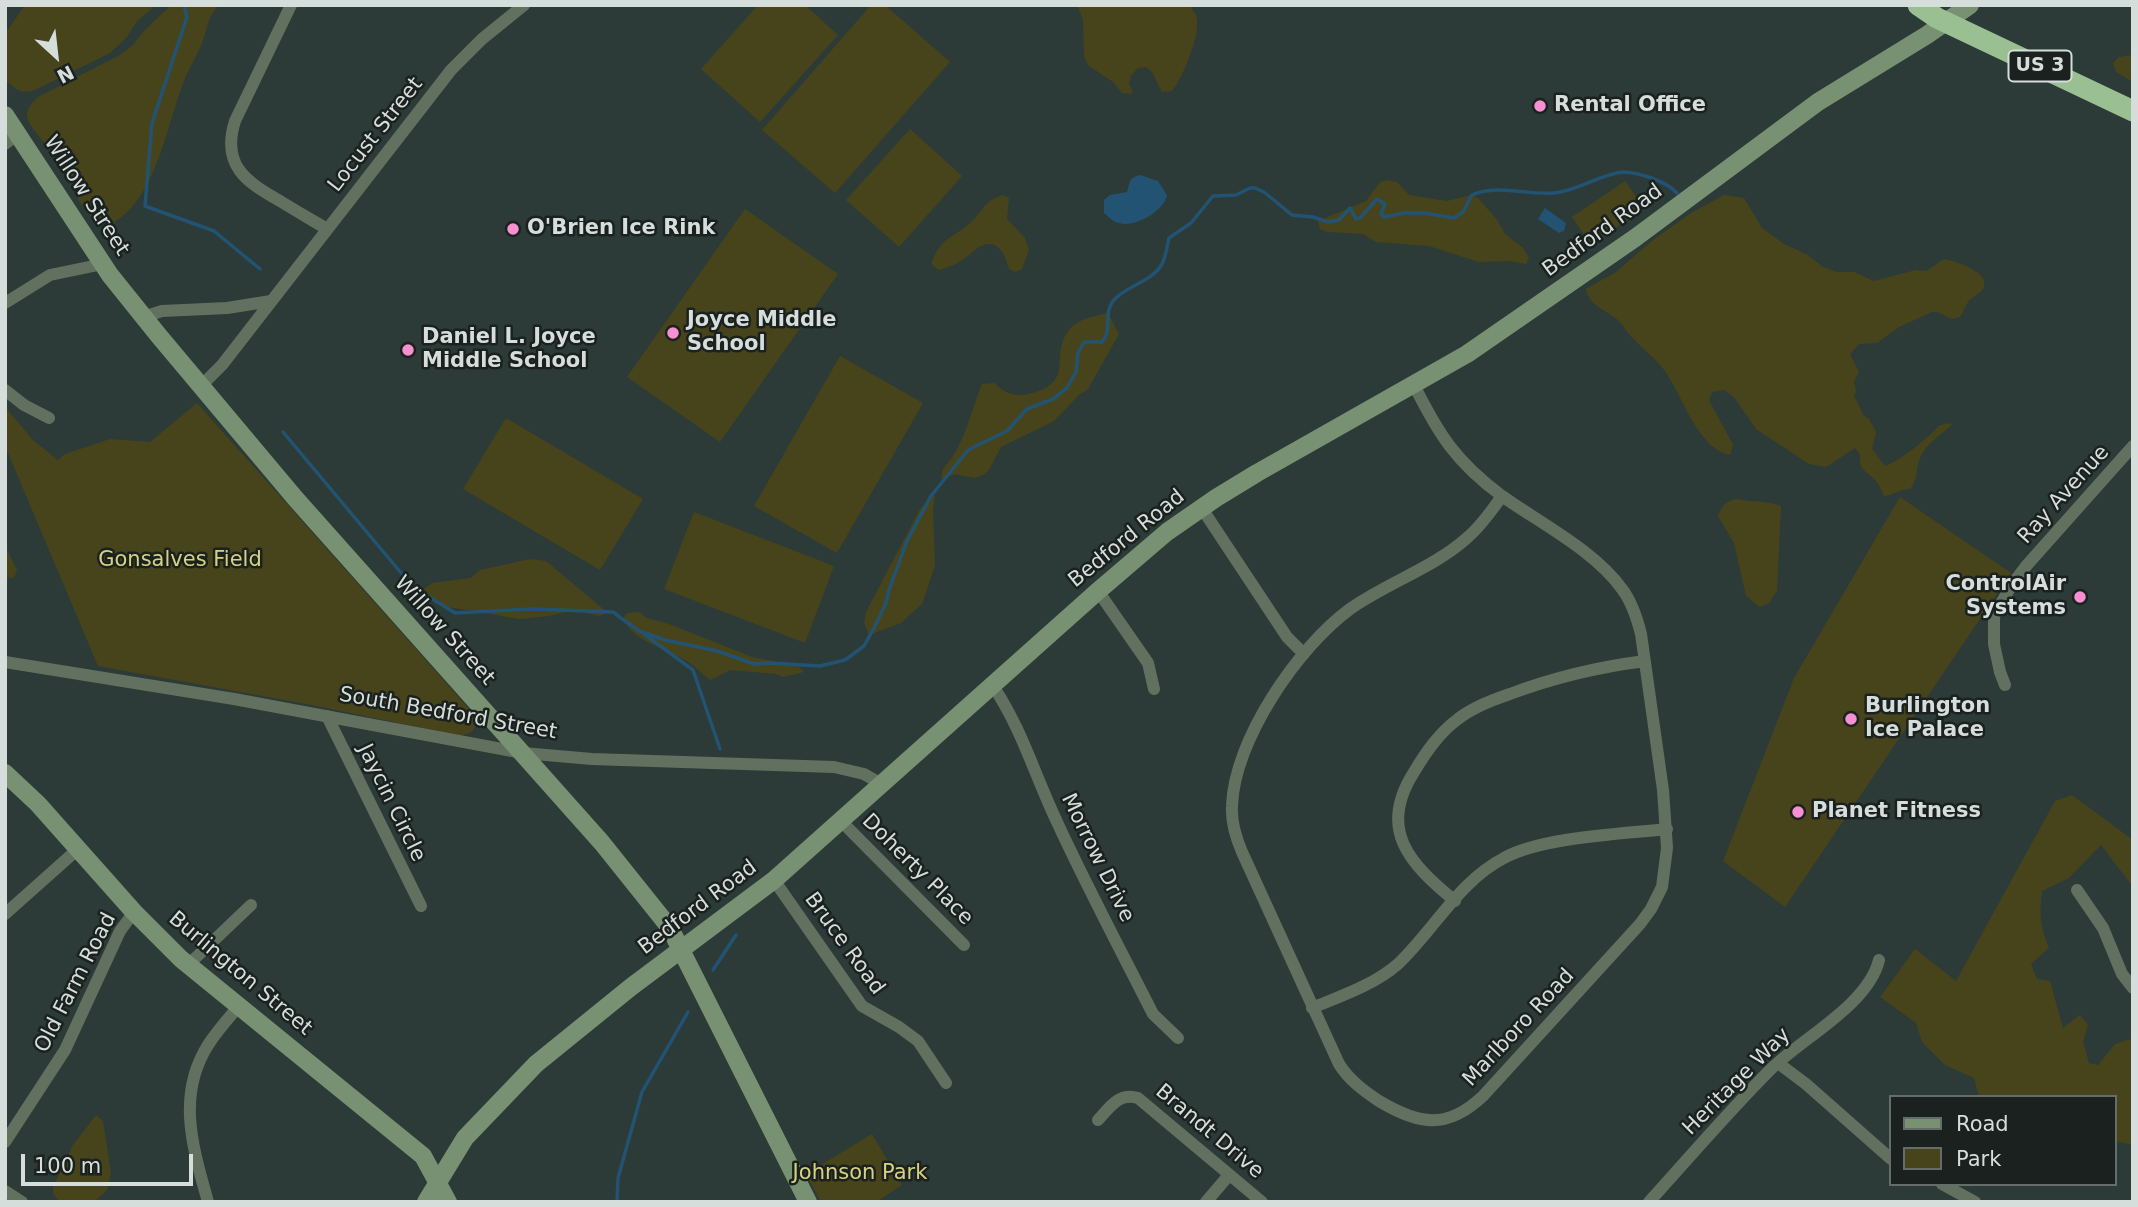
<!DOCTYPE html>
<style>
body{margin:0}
#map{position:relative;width:2138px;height:1207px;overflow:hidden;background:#2c3b37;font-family:"DejaVu Sans",sans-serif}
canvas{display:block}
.frame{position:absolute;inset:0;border:7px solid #d5dedb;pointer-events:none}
.legend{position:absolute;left:1889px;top:1095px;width:228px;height:91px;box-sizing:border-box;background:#1a211e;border:2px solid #656d6a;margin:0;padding:9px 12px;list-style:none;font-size:21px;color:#d5dedb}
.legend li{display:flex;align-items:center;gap:14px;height:35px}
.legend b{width:35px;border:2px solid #656d6a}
.north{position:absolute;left:21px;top:21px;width:70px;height:70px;-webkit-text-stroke:5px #1a211e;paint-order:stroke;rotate:153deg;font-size:19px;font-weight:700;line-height:28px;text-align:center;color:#d5dedb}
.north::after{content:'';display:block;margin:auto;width:24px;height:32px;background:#d5dedb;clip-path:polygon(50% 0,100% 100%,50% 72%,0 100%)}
.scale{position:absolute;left:21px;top:1154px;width:172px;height:32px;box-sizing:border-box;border:4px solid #d5dedb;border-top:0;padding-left:9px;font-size:21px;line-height:24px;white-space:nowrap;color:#d5dedb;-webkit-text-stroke:5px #1a211e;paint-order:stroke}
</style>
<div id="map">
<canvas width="2138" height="1207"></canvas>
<div class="frame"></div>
<ul class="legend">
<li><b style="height:9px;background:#799173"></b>Road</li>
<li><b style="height:19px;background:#47441c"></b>Park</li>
</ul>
<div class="north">N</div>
<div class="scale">100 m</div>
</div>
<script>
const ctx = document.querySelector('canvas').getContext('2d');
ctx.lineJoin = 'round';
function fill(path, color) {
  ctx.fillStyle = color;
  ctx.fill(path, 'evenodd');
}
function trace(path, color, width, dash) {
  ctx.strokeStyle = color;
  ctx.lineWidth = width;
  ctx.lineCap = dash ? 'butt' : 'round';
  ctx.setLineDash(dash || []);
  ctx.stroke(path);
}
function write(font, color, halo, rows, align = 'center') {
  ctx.font = font + ' "DejaVu Sans",sans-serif';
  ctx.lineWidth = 5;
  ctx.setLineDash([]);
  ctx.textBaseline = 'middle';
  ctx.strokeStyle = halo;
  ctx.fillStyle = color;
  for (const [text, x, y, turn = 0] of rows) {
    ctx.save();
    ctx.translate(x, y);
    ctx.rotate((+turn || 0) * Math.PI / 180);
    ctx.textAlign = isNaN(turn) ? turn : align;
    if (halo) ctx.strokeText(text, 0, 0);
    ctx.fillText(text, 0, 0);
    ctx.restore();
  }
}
const green = new Path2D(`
 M25,5H156L137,21L127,37L110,53L35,90C22,95 14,89 5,79V34Z
 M171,5H219C207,17 208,28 202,43C196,58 187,71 182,86C167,127 156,192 119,219C97,235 79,204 72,185C70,180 70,174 67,170C60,156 27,129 27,115C27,108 33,102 38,97L120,55L133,45L144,31Z
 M758,5H805L838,35L760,122L701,69Z
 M871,5H885L950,62L835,193L762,130Z
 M1077,5H1190C1192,9 1194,12 1196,15C1202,33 1183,77 1172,91L1162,92L1152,72L1146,67L1138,68L1131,76L1129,84L1132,90V94L1122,93L1113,82L1089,66L1084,57L1083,20Z
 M2133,55V82L2116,72L2113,63L2119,57Z
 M910,129L962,176L899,247L846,200Z
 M1388,180L1397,182L1409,195L1447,201L1472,195L1478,198L1498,221L1505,234L1523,248L1529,258L1526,264L1509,261L1479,262L1429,246L1376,242L1363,234L1328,232L1320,229L1318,221L1366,201L1380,182Z
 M1625,181L1644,208L1591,245L1572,217Z
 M1002,195L1009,198L1007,219L1025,238L1029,250L1022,269L1015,272L1009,269C1005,253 997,237 979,247C974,250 970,255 965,258C957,264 949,267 939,270L931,264C941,235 956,238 973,220C986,208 982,203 1002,195Z
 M1724,195L1744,198L1762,228L1784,244L1808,255L1823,267L1837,272H1854L1874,281L1916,270L1926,271L1944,259C1955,261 1988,271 1984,286C1983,293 1972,296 1968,302C1965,307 1963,312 1960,317L1952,319L1938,312H1932L1899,327L1877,343L1859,344L1850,354L1859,372L1854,382L1856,391L1854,396L1864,416L1869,419L1876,432L1872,449L1885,466C1896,463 1932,436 1938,426L1950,423L1952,425C1941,434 1926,444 1920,458C1915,469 1919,479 1910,489C1900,489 1893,495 1884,496C1881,490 1879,483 1874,479C1864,469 1859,470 1860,454L1855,448L1826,467L1809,464L1756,429L1734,397L1724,390L1712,392L1709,400L1733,445L1730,455C1695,447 1682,391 1661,366C1651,355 1640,346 1630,335C1626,332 1624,326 1620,322C1608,310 1589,307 1586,289L1616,272L1653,240L1691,213Z
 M745,209L838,274L720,442L627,377Z
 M1108,313L1119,334L1088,389L1080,394L1054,421L1001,447L989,470L983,475L974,478L955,474L941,479C941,468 947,465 953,456C967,434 972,408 982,384L995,383C1003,393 1016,397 1029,394C1078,381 1048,357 1069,330C1077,319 1095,316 1108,313Z
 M840,356L923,403L837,553L754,506Z
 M197,403L479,720L472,732L460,736L312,705L98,666L5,446V407L33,440L58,460L65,454L110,439L150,442Z
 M506,418L643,499L600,570L463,489Z
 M931,496H935L933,509L935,565L922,604L901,623L869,635L864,623L866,612L920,509Z
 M1900,497L2011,573L1785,907L1723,861L1794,678Z
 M1737,499C1751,502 1771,501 1781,506L1777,591L1769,603L1760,607L1746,596L1734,543L1718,516C1722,505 1726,501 1737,499Z
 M694,512L834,566L805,643L664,589Z
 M5,546L17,570L14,578L5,577Z
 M530,559L546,561L608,613L599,616L573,610L549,616L519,619L443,606L436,604L424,589L432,583L471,578L480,570Z
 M639,612L647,618L669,624L752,657L798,666L804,672L783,677L776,674L730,670L710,680C702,674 696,667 688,662C665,646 637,645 623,619L627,613Z
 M2072,795L2133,840V887L2101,845L2069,878L2042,891C2039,913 2040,927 2049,948L2031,964L2037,979L2050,981L2063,1028L2080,1015L2088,1025L2083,1042L2089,1063L2098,1065L2115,1044L2131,1039L2133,1032V1145L2115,1141V1097H1979L1974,1078L1945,1065L1922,1042L1916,1023L1880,997L1915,949L1956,981L2055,801Z
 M96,1115L103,1121L111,1173L107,1190L94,1202H60L53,1194V1187L73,1145Z
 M872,1134L902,1185L876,1202H821L806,1174Z`);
const water = new Path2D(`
 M1140,175L1158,181L1167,195C1164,211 1135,228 1119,223C1113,222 1109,217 1104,213V200L1110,195L1127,192C1130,183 1128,178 1140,175Z
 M1545,208L1566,223L1564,231L1559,233L1538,219Z`);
const stream = new Path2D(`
 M184,5L187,17L152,123L145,206L214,231L260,269
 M283,432L412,586L455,613L532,609L613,612L629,624
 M627,622L639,631L665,640L717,651L754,664L770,663L820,666L845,660L864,646L874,628L886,603L889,590L907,541L931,496L968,450L1007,431L1027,409L1053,399L1067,388L1076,372L1078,353L1084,342H1102C1113,330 1103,314 1113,301C1126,285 1151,283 1162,264C1166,256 1167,247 1169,238L1191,223L1213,196L1236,195L1250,188H1255L1264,192L1292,215L1313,217L1328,222L1339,220L1350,208L1356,219L1360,218L1377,199L1385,204L1381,214L1384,217L1404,213H1424L1454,218L1463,212L1472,195C1498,184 1526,195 1554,193C1577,191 1599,175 1622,172C1638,172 1666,181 1677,193
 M644,634L693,670L720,749
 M713,970L736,935
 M617,1202L618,1178L642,1092L688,1012`);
const street = new Path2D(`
 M291,5L235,121C221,165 246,182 280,201C296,211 312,220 327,229
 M5,144L18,134
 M5,303L50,275L103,264
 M143,317L162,311L227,308L271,301
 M1414,385C1439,435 1456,462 1502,496C1492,510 1482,525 1468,537C1434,568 1388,582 1350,609C1298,647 1234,740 1232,806C1231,822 1236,838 1242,852L1339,1064C1349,1080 1364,1091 1379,1101C1419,1125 1447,1130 1483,1096L1640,924L1651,909L1662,887L1667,848L1663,790L1641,634C1637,618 1632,602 1622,589C1595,551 1540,523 1502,496
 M201,386L222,365L451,70L482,39L524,5
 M5,390L24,405L49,418
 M1201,507L1287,637L1304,654
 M1098,591L1148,663L1154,689
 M5,662L234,699L523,753L592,759L834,767L864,774L883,785
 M2005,685L2000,672L1994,644V616L2011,586L2027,565L2133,446
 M993,686C1022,729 1035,776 1057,822C1087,887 1121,951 1153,1014L1178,1038
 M327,716L421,906
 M842,822L964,945
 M774,880L862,1006L899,1027L918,1041L946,1083
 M2077,890L2103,928L2122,974L2133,988
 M1455,901C1410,864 1377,830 1414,772C1426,752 1439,733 1458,719C1473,707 1492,700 1510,694C1555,677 1598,667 1645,661
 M5,914L78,849
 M188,965L251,905
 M1312,1008C1341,996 1374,985 1398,964C1434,930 1459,881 1504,858C1542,837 1622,834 1667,829
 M1778,1063L1806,1084L1891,1159
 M1098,1120C1110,1107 1119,1092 1138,1098L1262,1202
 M5,1142L65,1050L120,931L134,912
 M1942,1184L1975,1202
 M5,1191L22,1202
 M208,1202C193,1148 176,1096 208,1045C217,1031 228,1019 238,1007
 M1206,1202L1229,1175
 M1649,1202C1689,1158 1728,1112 1770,1070C1802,1038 1868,1005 1879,960`);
const secondary = new Path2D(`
 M5,115L110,275L159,336L295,498L602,843L670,928L808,1202
 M5,773L38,804L134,912L181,959L423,1156L448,1202
 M426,1202L465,1138L536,1064L631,987L774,880L1098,591L1167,532L1216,498L1257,473L1467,354L1635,238L1818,102L1927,35L1970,5`);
const highway = new Path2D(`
 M1918,5L1937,18L2133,111`);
const markers = [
 [1540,106,7,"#f690d1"],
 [513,229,7,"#f690d1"],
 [673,333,7,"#f690d1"],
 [408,350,7,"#f690d1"],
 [2080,597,7,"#f690d1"],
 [1851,719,7,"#f690d1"],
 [1798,812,7,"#f690d1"]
];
const shields = [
 [2040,66,63]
];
const shieldNames = [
 ["US 3",2040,66]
];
const poiNames = [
 ["Rental Office",1554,106],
 ["O'Brien Ice Rink",527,229],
 ["Joyce Middle",687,321],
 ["School",687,345],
 ["Daniel L. Joyce",422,338],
 ["Middle School",422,362],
 ["ControlAir",2066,585,"right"],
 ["Systems",2066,609,"right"],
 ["Burlington",1865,707],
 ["Ice Palace",1865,731],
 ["Planet Fitness",1812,812]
];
const streetNames = [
 ["Locust Street",376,135,-52],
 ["Willow Street",86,196,57],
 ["Bedford Road",1603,231,-36],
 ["Ray Avenue",2064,495,-48],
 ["Bedford Road",1127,539,-39],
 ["Willow Street",444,631,48],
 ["South Bedford Street",448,714,10],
 ["Jaycin Circle",391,803,64],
 ["Morrow Drive",1097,858,64],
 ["Doherty Place",917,870,45],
 ["Bedford Road",698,908,-37],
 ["Bruce Road",844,944,54],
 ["Burlington Street",240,974,40],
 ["Old Farm Road",76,983,-63],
 ["Marlboro Road",1519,1028,-47],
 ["Heritage Way",1737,1082,-45],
 ["Brandt Drive",1209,1132,40]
];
const parkNames = [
 ["Gonsalves Field",180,561],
 ["Johnson Park",860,1174]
];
fill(green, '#47441c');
fill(water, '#225373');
trace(stream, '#225373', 3.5);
trace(street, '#62715f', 12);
trace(secondary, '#799173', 18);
trace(highway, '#9abf92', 21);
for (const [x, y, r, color] of markers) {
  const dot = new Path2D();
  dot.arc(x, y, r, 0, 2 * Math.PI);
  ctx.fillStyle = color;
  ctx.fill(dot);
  trace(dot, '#1a211e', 2.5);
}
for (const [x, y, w] of shields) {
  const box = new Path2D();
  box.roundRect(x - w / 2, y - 15.5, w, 31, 5);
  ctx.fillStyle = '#1a211e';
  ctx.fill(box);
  trace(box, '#d5dedb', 2);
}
write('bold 19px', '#d5dedb', null, shieldNames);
write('bold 21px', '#d5dedb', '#1a211e', poiNames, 'left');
write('21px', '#d5dedb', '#1a211e', streetNames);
write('21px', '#d6d27f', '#1a211e', parkNames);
</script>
